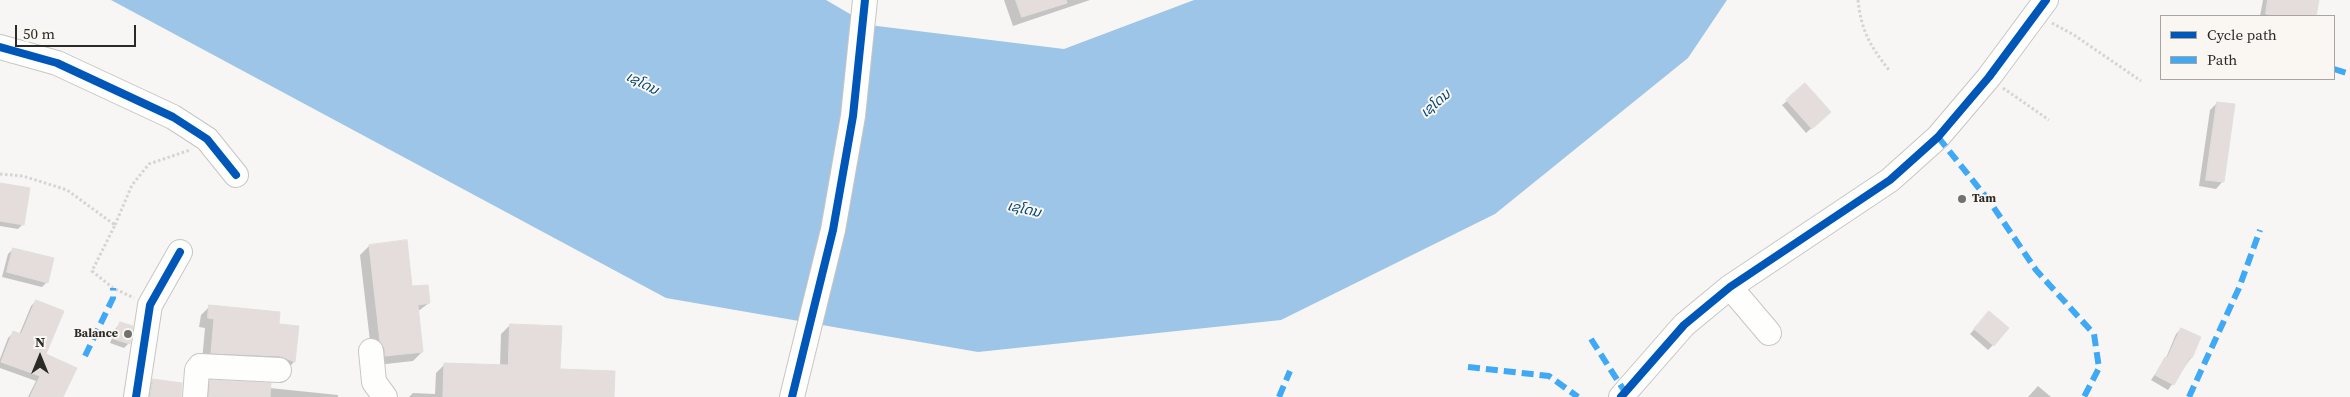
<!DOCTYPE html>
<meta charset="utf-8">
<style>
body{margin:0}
#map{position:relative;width:2350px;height:397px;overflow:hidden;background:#f8f6f4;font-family:"Source Serif 4",serif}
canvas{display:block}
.legend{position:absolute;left:2160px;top:15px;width:175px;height:65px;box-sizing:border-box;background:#faf7f2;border:1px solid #a7a5a1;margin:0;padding:6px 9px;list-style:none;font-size:15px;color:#2b2a28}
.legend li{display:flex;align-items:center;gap:10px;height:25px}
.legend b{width:25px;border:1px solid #a7a5a1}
.north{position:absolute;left:15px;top:332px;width:50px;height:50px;-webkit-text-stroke:4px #faf7f2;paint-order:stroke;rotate:0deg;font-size:14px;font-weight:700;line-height:20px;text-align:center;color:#2b2a28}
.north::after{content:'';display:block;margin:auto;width:18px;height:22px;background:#2b2a28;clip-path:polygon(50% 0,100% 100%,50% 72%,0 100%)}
.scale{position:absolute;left:15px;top:25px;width:121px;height:22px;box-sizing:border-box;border:2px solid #2b2a28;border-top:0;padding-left:6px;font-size:15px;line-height:18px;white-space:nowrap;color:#2b2a28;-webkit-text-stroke:4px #faf7f2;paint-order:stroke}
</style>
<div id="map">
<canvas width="2350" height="397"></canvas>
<ul class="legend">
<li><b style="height:6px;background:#0057b8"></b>Cycle path</li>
<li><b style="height:6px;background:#3fa9f5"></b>Path</li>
</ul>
<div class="north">N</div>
<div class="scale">50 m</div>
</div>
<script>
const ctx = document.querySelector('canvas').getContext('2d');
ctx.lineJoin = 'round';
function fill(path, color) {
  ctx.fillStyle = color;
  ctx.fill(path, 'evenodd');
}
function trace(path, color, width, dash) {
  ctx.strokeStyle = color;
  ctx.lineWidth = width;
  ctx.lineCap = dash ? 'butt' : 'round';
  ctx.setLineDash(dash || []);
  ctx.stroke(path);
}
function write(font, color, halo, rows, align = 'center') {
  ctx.font = font + ' "Source Serif 4","Noto Sans Lao",serif';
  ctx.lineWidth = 4;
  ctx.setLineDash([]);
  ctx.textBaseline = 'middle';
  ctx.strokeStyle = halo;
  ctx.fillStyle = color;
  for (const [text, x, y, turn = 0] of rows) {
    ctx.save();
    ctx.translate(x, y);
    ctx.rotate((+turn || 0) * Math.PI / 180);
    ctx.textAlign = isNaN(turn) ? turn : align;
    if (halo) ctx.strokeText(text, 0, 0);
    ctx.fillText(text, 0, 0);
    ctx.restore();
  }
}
const water = new Path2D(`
 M111,0H826L869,25L1064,49L1194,0H1727L1688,58L1495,214L1281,320L978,352L666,298Z`);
const shadow = new Path2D(`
 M1004,0H1090L1013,26Z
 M2263,0H2318L2315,16H2260Z
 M1787,101L1824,117L1806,133L1782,105Z
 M2217,103L2223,181L2216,189L2199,186L2210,110Z
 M0,184L23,224L18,229L0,226Z
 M369,246L429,303L417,312L422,352L413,361L377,365L371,350L360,255Z
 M13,249L47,282L42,287L2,277L8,254Z
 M36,301L45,354L61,397H28L36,381L0,368V359L8,338L13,333L19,335L31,306Z
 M210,306L278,325L298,327L294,362L285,371L202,361L205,328L199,327L201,315Z
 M1984,318L1993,345L1988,350L1970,334Z
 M121,323L129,343L124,348L110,343L116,328Z
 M510,325L559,370L613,397H409L413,393L435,394L436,373L445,364L500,366L501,334Z
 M2181,329L2200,338L2191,358L2168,390L2151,380L2166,358L2176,334Z
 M153,380L180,397H144L146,387Z
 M211,382L338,395V397H201L202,390Z
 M2038,386L2051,397H2028Z`);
const building = new Path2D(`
 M1016,0H1066L1067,3L1022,17Z
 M2268,0H2319L2316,16H2282L2266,14Z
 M1805,83L1831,112L1812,129L1786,100Z
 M2217,102L2235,104L2224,182L2206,180Z
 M0,183L30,188L24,225L0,221Z
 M407,240L412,286L428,285L430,303L418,305L423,352L385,356V349L380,341L369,245Z
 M13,248L54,258L48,283L7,272Z
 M36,300L64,311L46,354L77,368L63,397H30L40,376L1,362L13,331L21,334Z
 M209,305L280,312L279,324L299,326L295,362L280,356L211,353L214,319L208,318Z
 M1989,311L2009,328L1994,346L1974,329Z
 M120,322L133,326L130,344L114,339Z
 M510,324L562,326L560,369L615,371L614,397H443L444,363L508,365Z
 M2181,328L2201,337L2192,358L2190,357L2174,385L2155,375L2165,357L2167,358Z
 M153,379L182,383L181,397H150Z
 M210,380L271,383L270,397H209Z`);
const path = new Path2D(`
 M1858,0C1861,30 1870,46 1889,70
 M2052,23L2074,35L2141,81
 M2003,88L2049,120
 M0,174L23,176L67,190L115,225L92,271L113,288L134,298
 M115,225L132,185L149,164L190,150`);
const minor = new Path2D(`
 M0,47L57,63L173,117L207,139L236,175
 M1730,287L1769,333
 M371,351L374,382L385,397
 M136,397L150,305L180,252
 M195,397L197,370L200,366L279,370
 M792,397L833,230L853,116L865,0
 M1621,397L1684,325L1730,287L1890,180L1938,137L1989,77L2046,0`);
const quiet = new Path2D(`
 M2334,69L2350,74
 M1938,137L1990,202L2036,270L2094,334L2099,368L2084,397
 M1591,339L1625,392
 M85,356L113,298V288
 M1468,367L1549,376L1578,397
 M1279,397L1290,371
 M2189,397L2239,288L2260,230`);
const cycleway = new Path2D(`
 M0,47L57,63L173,117L207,139L236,175
 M136,397L150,305L180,252
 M792,397L833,230L853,116L865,0
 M1621,397L1684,325L1730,287L1890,180L1938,137L1989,77L2046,0`);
const markers = [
 [1962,199,5,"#73716f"],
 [128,334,5,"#73716f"]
];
const poiNames = [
 ["Tam",1972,199],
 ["Balance",118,334,"right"]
];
const waterNames = [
 ["ເຊໂດນ",642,84,27],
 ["ເຊໂດນ",1436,104,-41],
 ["ເຊໂດນ",1024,210,13]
];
fill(water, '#9dc5e8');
fill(shadow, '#0003');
fill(building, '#e4dddb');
trace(building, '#e1dfdd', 1);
trace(minor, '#c8c6c4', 26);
trace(path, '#d5d4d4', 3, [2.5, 2.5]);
trace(minor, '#fefefd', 24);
trace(quiet, '#3fa9f5', 6, [12, 6]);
trace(cycleway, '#0057b8', 8);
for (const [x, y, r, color] of markers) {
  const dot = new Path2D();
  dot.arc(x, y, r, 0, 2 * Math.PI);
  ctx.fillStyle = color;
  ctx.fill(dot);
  trace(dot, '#faf7f2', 2);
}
write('bold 12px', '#2b2a28', '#faf7f2', poiNames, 'left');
write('italic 14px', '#004776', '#faf7f2', waterNames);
</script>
